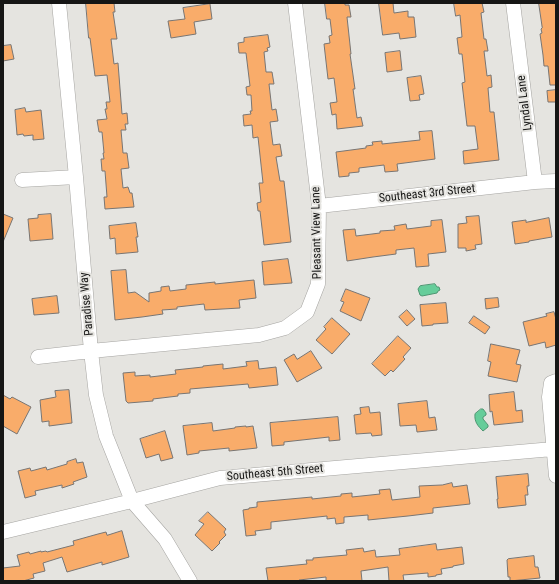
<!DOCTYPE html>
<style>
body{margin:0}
#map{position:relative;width:559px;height:584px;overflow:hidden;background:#e5e4e0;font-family:"Roboto Condensed",sans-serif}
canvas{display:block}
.frame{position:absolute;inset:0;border:4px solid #161615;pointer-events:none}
</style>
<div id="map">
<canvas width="559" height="584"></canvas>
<div class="frame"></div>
</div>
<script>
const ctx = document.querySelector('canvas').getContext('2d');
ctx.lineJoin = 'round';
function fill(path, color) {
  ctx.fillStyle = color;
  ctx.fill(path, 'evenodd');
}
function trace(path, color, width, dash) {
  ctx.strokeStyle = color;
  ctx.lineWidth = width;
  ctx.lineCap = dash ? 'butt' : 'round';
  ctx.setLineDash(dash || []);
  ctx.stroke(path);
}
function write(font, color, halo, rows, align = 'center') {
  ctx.font = font + ' "Roboto Condensed",sans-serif';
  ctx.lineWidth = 4;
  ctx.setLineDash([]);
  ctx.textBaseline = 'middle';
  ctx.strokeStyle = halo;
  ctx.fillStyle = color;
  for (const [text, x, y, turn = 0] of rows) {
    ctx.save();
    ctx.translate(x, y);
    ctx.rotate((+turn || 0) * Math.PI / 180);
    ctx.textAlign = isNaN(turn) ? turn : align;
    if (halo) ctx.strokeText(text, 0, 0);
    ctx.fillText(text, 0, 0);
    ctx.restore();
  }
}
const water = new Path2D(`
 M435,284L437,287H439L440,290L438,291L437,293L422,296L420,295L418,289L420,286Z
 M481,409H483L486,413V415L483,417V419L488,425V427L483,431C478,426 474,422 475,414Z`);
const building = new Path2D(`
 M86,3H114L115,12H113L117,39H111L114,64L118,63L122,114L127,113L128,124H125L126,130H121L123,153H127L129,168L121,169L123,188L128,187L130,193H132L134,207L105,209L104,197H107L105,171H102L101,159H104L103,153H104L102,132H99L97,120L107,119L105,109H107L106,102H110L107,75L95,76L90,38H89Z
 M325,3H345V5H349L351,17H347L351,54H350L355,89H353L357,118L361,117L363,126L337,129L336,114L332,115L330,103L337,102L334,78L328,79L324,44L330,43L329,36L332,35L330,19H327Z
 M379,3H393L394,13L408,11V17H414L416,37L400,39L399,33L383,35Z
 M454,3H482L484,12L481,13L484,39H486L488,51H484L487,76L491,75L492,87L488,88L490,112H494L499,160L464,164L463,151L478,149L475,126H467L462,83L465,82L462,54H459L457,38L462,37L460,15L456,16Z
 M539,3H556V85H550L548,66H544L543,55L540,34L542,33L541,29L542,28Z
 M210,4L212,19L194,22L196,34L171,38L168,21L185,19L183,8Z
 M268,35L270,47L267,48L268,51L264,52L266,72H272L274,84H269L272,110L276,109L278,121L270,122L273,145L280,144L282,156L276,157L280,181H284L291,242L264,245L260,211H258L257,203L261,202L259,183H263L258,137L253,138L252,125L244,126L243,115L251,114L250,111H252L251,95H247L246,87L250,86L246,53H239L238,43L244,42V38Z
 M11,45L14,59L3,61V46Z
 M400,51L402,70L387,72L385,53Z
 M421,76L424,94L419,95L420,100L410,101L407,78Z
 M556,90V102H548L547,91Z
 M25,108L26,112L41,110L44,139L33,140V135L24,136L23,134L17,135L15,110Z
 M432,131L435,159L397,164L398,171L385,172L384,165L359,168V172L349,173V176L339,177L336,152L366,148V146L373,145L372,142L382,141V144L420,140L419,132Z
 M3,214L13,218L3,242Z
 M51,214L53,239L30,241L28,219L38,218V215Z
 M479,216L482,244L475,245L476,249L466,251V248H458V224L467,223L466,217Z
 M549,218L552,237L529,241V242L515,244L512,222L526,220V222Z
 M442,220L446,252L428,254L429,266L416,267L414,248L396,250V254L373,257L347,261L343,230L355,229L356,236L380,233V231L395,230L394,226L406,224L407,229L431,226V221Z
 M136,223L138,237H136L138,252L116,254L115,238L110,239L109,226Z
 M288,259L292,283L264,285L262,262Z
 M126,270L128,293L135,292L149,302V293L161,291V287L169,286L170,291L186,289V285L215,282V284L254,280L256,298L239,300L240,308L205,310L204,304L177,307V309L162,310L163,314L142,317L115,320L111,271Z
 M346,289L370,298L361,321L340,311L344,302L341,301Z
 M57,296L59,313L34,315L32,299Z
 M498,298L499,307L486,309L485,299Z
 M446,303L448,323L433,324V325L422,326L420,305Z
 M407,310L415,319L407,326L399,317Z
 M554,312L556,319V345L546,348L545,342L529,346L523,322L547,316L546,314Z
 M474,316L490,327L485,334L469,323Z
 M332,318L350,334L332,354L316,340L326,329L324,327Z
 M398,336L411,348L403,357L405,359L393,372L391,370L385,376L372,364Z
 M491,344L520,350L516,364L521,365L517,382L488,376L491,362L488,361Z
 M311,351L322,368L297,382L284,360L294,354L297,359Z
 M258,361L259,369L276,367L278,385L249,388L248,384L190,389V393L178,394V396L153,399V401L128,403L126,401L123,373L135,372V376L150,375V377L176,374L175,370L203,367V366L223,364V369L247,366L246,362Z
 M69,390L72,423L49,426V421L42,422L40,400L56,397L55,391Z
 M514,392L516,411L522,410L523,422L494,425L492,411L490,412L489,395Z
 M3,395L10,399L12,397L31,407L17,434L3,426Z
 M427,401L429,418L435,417L437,430L417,432L416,425L400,426L398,404Z
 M369,407L370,413L380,412L382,435L372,436L371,433L356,434L354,415L361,414L360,408Z
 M338,417L340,440L329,441V437L284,442V445L272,446L270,423Z
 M212,423L213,431L235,428V427L246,426V427L253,426L257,448L229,451V448L199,451V453L187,455L183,426Z
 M165,431L173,458L161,461L159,454L146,458L140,439Z
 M76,459L77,463L83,462L87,477L73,482L74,484L62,488V485L35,491L36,495L25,498L18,471L30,468L31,471L46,467L47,470L67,464V462Z
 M528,474L529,486H527L528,495H525L526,505L498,508L497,499H498L496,477Z
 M452,483L453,487L467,485L470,504L433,508V513L408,516L368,520V515L344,517V523L336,524L335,518L327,519V516L271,522V529L255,531L256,535L246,536L243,510L249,509V508L257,507V502L312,497V499L341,496V494L352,493V497L380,494L379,490L390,489L392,500L420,497L419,486L442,485Z
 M208,512L226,529L224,532L226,535L219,542L220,543L212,551L195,535L204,524L199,521Z
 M122,531L129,557L102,565V562L67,572L62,557L43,563L45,571L33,574L34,578L23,581H3V568L20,566L17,555L29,552L30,554L41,551V552L46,551L47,552L74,545L73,541L98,534L106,532L107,535Z
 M436,544L437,550L462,547L464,564L453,566V567L441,569L442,574L436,575V576L428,577V573L403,575L404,581H389L388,567L361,571L362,581H326V577L299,580V581H268L266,568L307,564L306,560H313V558L347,555L346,550L363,548L364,552L375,550L376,557L400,555L399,549Z
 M534,556L535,567H538L540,578L510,581V577H508L507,560L508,559Z`);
const minor = new Path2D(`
 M59,3L76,177L91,351L96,395L106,436L132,501L165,539L190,581
 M513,3L535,182
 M22,180L76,177
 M319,206L535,182L556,181
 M38,357L91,351L259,335L285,328L307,312L318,284L319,206L295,3
 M556,381L551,383L549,397L556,476
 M3,532L132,501L220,478L553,449`);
const streetNames = [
 ["Lyndal Lane",525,103,-97],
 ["Southeast 3rd Street",427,194,-6],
 ["Pleasant View Lane",317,233,-91],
 ["Paradise Way",87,304,-95],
 ["Southeast 5th Street",275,473,-5]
];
fill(water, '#66cd9a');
trace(water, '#4e9672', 1);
fill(building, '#f9ac6a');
trace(building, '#787573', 1);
trace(minor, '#a5a4a1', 15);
trace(minor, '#fff', 14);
write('12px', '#161615', '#e5e4e0', streetNames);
</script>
